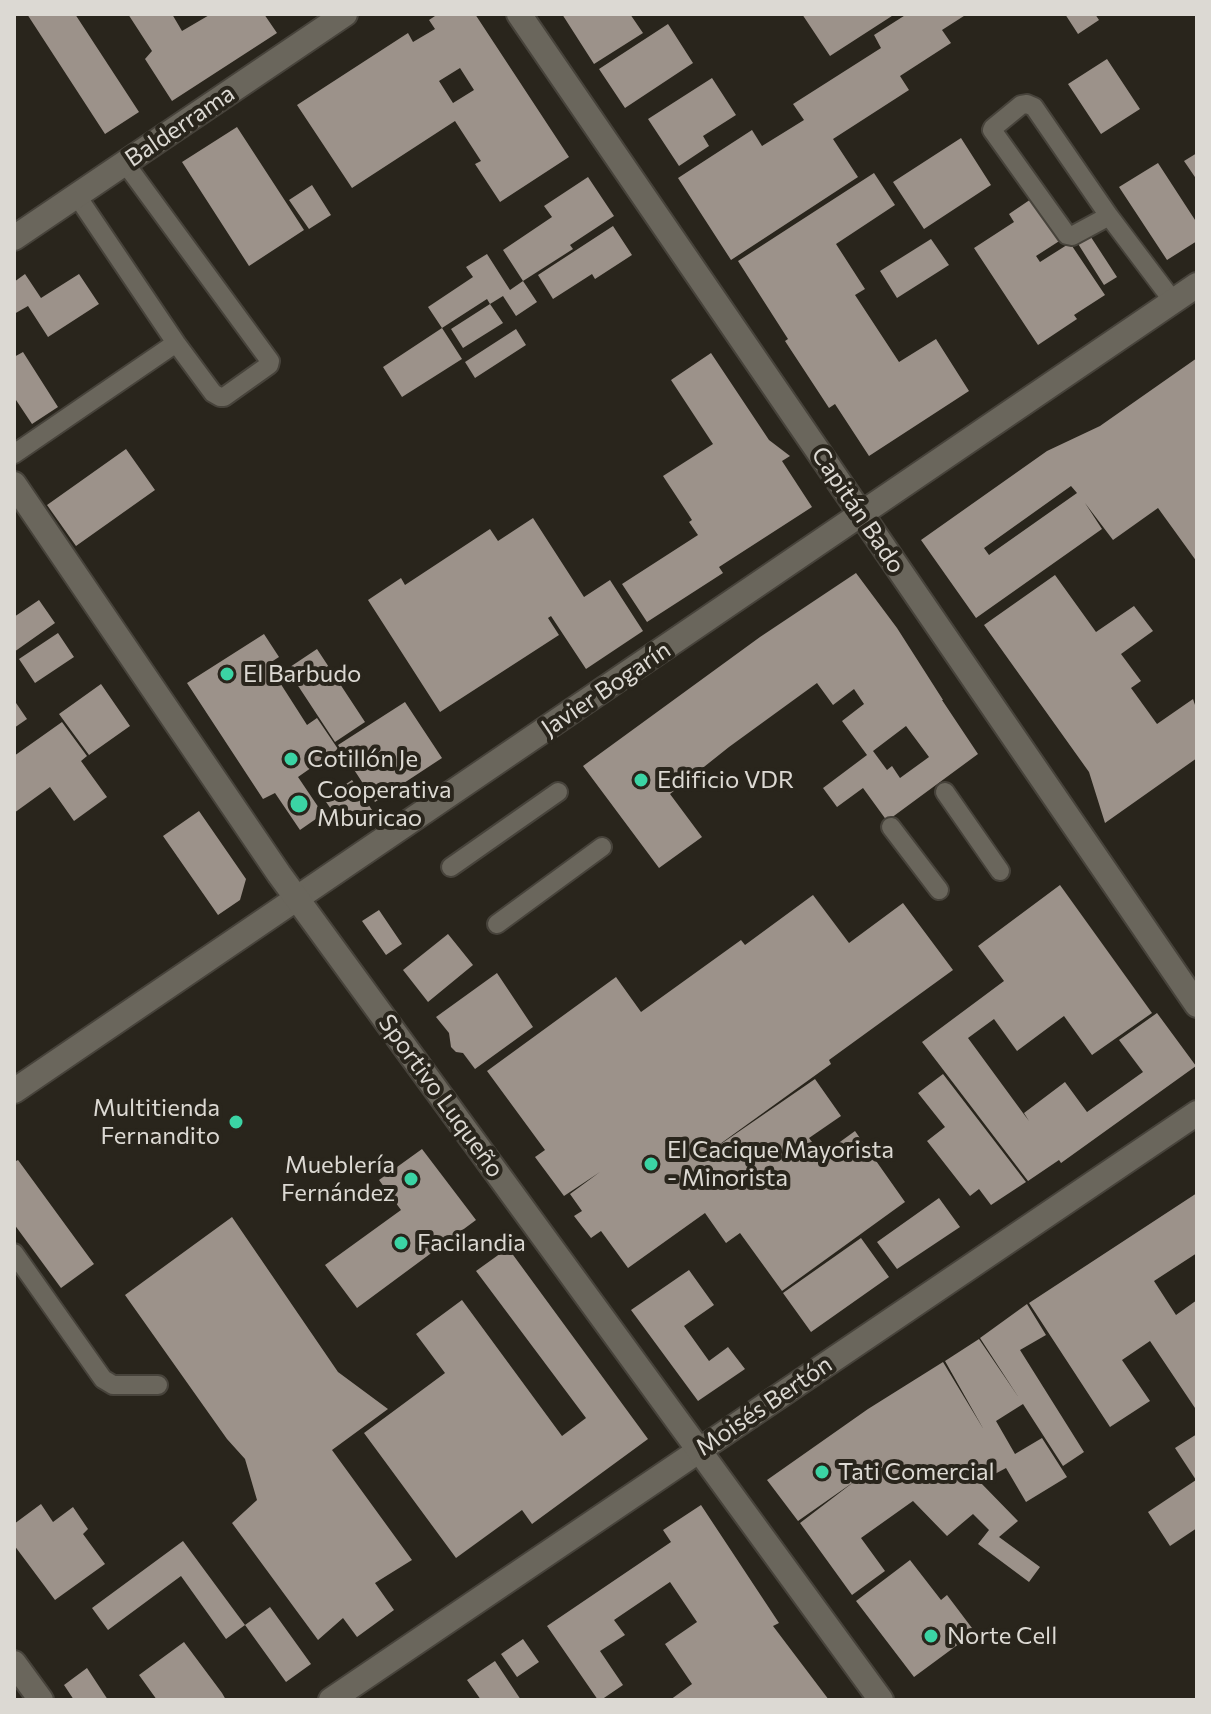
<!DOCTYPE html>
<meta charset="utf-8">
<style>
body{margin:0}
#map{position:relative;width:1211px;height:1714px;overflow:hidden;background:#29251c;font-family:Commissioner,sans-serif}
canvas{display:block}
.frame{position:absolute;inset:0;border:16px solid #dcd9d3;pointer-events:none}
</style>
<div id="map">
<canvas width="1211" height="1714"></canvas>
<div class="frame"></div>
</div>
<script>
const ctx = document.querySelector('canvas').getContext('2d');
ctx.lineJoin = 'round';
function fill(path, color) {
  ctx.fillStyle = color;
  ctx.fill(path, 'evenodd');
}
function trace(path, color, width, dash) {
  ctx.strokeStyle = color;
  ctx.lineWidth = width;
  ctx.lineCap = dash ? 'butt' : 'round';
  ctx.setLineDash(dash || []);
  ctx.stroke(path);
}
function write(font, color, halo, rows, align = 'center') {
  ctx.font = font + ' Commissioner,sans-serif';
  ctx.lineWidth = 8;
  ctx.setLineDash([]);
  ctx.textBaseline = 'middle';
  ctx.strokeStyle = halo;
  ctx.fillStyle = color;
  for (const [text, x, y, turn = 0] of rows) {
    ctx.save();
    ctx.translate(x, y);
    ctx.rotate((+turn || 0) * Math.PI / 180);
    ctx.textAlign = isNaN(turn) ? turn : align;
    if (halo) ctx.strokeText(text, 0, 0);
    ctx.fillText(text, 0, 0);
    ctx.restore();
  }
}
const building = new Path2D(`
 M27,14H75L139,112L105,134Z
 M128,14H172L182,31L211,14H264L277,33L172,101L145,59L152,51Z
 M438,14H475L569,157L500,202L475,164L481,161L455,121L352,188L297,105L408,33L413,42L435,29L429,20ZM460,68L474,90L453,103L439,81Z
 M562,14H630L643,33L594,64Z
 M802,14H895L830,56Z
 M907,14H967L942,30L951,43L900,76L909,90L833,139L858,177L731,260L678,178L752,130L762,146L804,120L793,104L881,48L874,35Z
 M1065,14H1095L1099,20L1078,34Z
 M668,24L693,63L625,108L599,69Z
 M1107,59L1140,109L1101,134L1068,84Z
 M712,78L736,115L703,136L709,146L679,166L648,119Z
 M237,127L304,230L249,266L182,162Z
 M961,138L991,185L924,229L893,182Z
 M1197,153V180L1184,161Z
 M1158,163L1197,223V241L1167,260L1119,187Z
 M874,173L895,205L836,244L865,289L855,295L899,362L936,339L969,391L869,456L835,404L829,408L785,341L788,339L738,261Z
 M588,177L614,216L570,245L573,249L523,281L537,302L516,316L503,296L490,304L503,323L463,348L451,329L490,304L487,299L442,328L428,307L473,277L466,267L487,254L510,290L523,281L503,250L552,217L544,206Z
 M312,185L331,215L309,229L289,200Z
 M1037,195L1064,238L1036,256L1040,262L1070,243L1105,295L1074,315L1077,319L1038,345L974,248L1014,222L1009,214Z
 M613,226L632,255L595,279L592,274L553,299L538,275Z
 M1087,231L1117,277L1104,285L1075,239Z
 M931,239L949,265L897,298L880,271Z
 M25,274L41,298L79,274L99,304L48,337L28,306L14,314V282Z
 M442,328L462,359L402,397L383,367Z
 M516,329L526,345L475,378L465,362Z
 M23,352L58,407L32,424L14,397V357Z
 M711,353L769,440L790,456L782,461L812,507L719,567L723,573L647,622L622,584L698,535L689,522L692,520L663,476L713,444L671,380Z
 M1197,358V562L1158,508L1113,540L1085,503L1102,529L976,618L921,540L1047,451L1100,426ZM1071,486L1077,493L989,555L984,548Z
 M126,449L155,490L76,546L47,505Z
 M533,518L584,597L610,580L643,631L586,669L551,616L548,618L559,635L440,712L368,600L401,578L405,585L490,529L498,541Z
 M856,573L897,628L943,700H942L978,754L887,821L863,788L837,807L823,788L867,755L842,721L864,704L854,689L833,705L817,683L729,747L670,794L702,837L659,868L583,766L760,637ZM906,726L929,757L900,778L892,766L887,770L873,751Z
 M1055,575L1096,632L1134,606L1153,631L1121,654L1141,681L1131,688L1157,724L1193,699L1197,711V758L1105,823L1089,772L984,625Z
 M39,600L55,623L14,652V617Z
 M58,633L74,657L35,683L19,659Z
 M264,634L279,657L268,664L307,725L317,718L338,749L298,777L323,814L300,830L275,793L263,799L187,683Z
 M317,649L365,722L335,742L287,669Z
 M101,684L130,726L89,755L59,714Z
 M14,700L27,719L14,728Z
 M405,702L442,758L375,802L338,745Z
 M62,722L87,756L81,761L107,797L74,821L50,787L14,813V756Z
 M352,780L372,810L344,828L324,799Z
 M199,811L246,879L240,900L218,915L163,836Z
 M1060,885L1152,1013L1092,1055L1064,1016L1017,1051L994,1019L968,1038L1023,1113L1029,1121L1024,1113L1065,1082L1087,1112L1143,1072L1119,1040L1157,1013L1196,1066L1061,1163L1059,1160L1028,1181L922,1042L1004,981L978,946Z
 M813,895L849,943L903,903L953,970L829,1060L831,1064L702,1157L815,1079L841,1116L809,1138L822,1155L855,1131L905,1202L782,1291L740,1233L726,1243L705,1213L628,1268L601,1231L591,1238L574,1216L582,1211L570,1194L600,1172L564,1196L535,1157L545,1150L487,1071L616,977L641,1012L741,940L745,945Z
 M379,910L402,944L386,955L362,921Z
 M448,934L473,965L428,1002L403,970Z
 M497,973L533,1027L475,1069L463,1053L456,1052L451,1047L449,1033L436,1017Z
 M943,1074L1026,1182L991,1205L979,1189L970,1196L927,1141L945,1127L918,1093Z
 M422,1149L476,1220L357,1308L325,1265L401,1210L379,1180Z
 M18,1160L94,1264L61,1288L14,1224V1162Z
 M1197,1193V1253L1154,1281L1176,1315L1197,1300V1411L1150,1341L1122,1360L1150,1401L1110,1427L1029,1303Z
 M939,1198L960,1227L897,1269L877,1242Z
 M232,1217L338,1372L388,1409L332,1450L412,1560L375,1583L394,1610L357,1637L343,1618L318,1640L232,1523L257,1500L245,1459L227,1439L125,1295Z
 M861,1238L889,1277L811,1332L783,1293Z
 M508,1248L648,1439L532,1524L522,1510L456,1558L364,1433L445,1373L416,1334L462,1300L562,1436L586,1418L476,1271Z
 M689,1270L714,1305L684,1326L709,1361L728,1347L745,1369L698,1401L631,1310Z
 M1027,1304L1046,1335L1020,1350L1084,1452L1063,1466L1023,1404L996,1421L1015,1454L1042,1438L1067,1477L1026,1502L1006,1468L980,1482L1018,1521L999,1537L1040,1567L1029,1582L978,1544L989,1530L973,1514L947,1536L913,1501L861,1538L885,1571L852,1595L800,1523L855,1481L798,1521L767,1480L868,1409L943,1362L984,1430L945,1361L979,1339L1019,1398L980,1338Z
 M1197,1434V1528L1170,1546L1148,1512L1196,1480L1175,1448Z
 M41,1504L53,1522L73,1507L88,1529L83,1534L105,1564L55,1600L14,1545V1524Z
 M701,1505L779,1623L773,1626L829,1700H670L692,1684L665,1644L697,1622L670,1582L614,1620L625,1635L600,1651L623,1685L601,1700H598L547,1626L671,1542L663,1530Z
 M183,1541L245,1625L270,1607L311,1664L286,1682L245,1625L226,1639L181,1576L108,1630L92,1608Z
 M910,1560L941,1600L947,1595L975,1632L914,1677L856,1601Z
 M523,1639L539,1662L517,1677L501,1654Z
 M184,1642L222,1693L226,1700H157L139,1675Z
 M495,1661L521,1700H481L467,1680Z
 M87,1668L108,1700H74L64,1685Z`);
const lane = new Path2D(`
 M77,196L176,343L213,393L220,397H224L269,365L270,361L125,163
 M1109,216L1072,236L1067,235L992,130L993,128L1021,105L1027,104L1034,107L1109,216L1173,301
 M14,454L176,343
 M945,792L1000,871
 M891,827L939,890
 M451,867L558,792
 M497,924L602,847
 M14,1253L103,1379L113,1385H158`);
const street = new Path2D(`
 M519,14L1197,1005
 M14,238L345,14
 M14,1091L1197,285
 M14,1663L41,1700
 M331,1700L1197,1113`);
const secondary = new Path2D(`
 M14,484L279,874L881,1700`);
const markers = [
 [227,674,8,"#3bd4a4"],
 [291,759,8,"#3bd4a4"],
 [641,780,8,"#3bd4a4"],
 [299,804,10,"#3bd4a4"],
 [236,1122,8,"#3bd4a4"],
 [651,1164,8,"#3bd4a4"],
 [411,1179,8,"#3bd4a4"],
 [401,1243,8,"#3bd4a4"],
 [822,1472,8,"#3bd4a4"],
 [931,1636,8,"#3bd4a4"]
];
const streetNames = [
 ["Balderrama",180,126,-34],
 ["Capitán Bado",858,510,56],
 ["Javier Bogarín",606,689,-34],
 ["Sportivo Luqueño",441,1096,54],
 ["Moisés Bertón",764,1406,-34]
];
const poiNames = [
 ["El Barbudo",243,674],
 ["Cotillón Je",307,759],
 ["Edificio VDR",657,780],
 ["Cooperativa",317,790],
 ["Mburicao",317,818],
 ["Multitienda",220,1108,"right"],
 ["Fernandito",220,1136,"right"],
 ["El Cacique Mayorista",667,1150],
 ["- Minorista",667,1178],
 ["Mueblería",395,1165,"right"],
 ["Fernández",395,1193,"right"],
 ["Facilandia",417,1243],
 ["Tati Comercial",838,1472],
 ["Norte Cell",947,1636]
];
fill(building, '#9c928a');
trace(lane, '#47433b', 22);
trace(street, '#47433b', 28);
trace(secondary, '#47433b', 28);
trace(lane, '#6a665c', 18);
trace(street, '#6a665c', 24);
trace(secondary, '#6a665c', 24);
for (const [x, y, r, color] of markers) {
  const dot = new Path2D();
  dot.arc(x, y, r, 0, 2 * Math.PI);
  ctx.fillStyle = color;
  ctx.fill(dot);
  trace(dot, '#29251c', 3);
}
write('24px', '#dcd9d3', '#29251c', streetNames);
write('24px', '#dcd9d3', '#29251c', poiNames, 'left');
</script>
